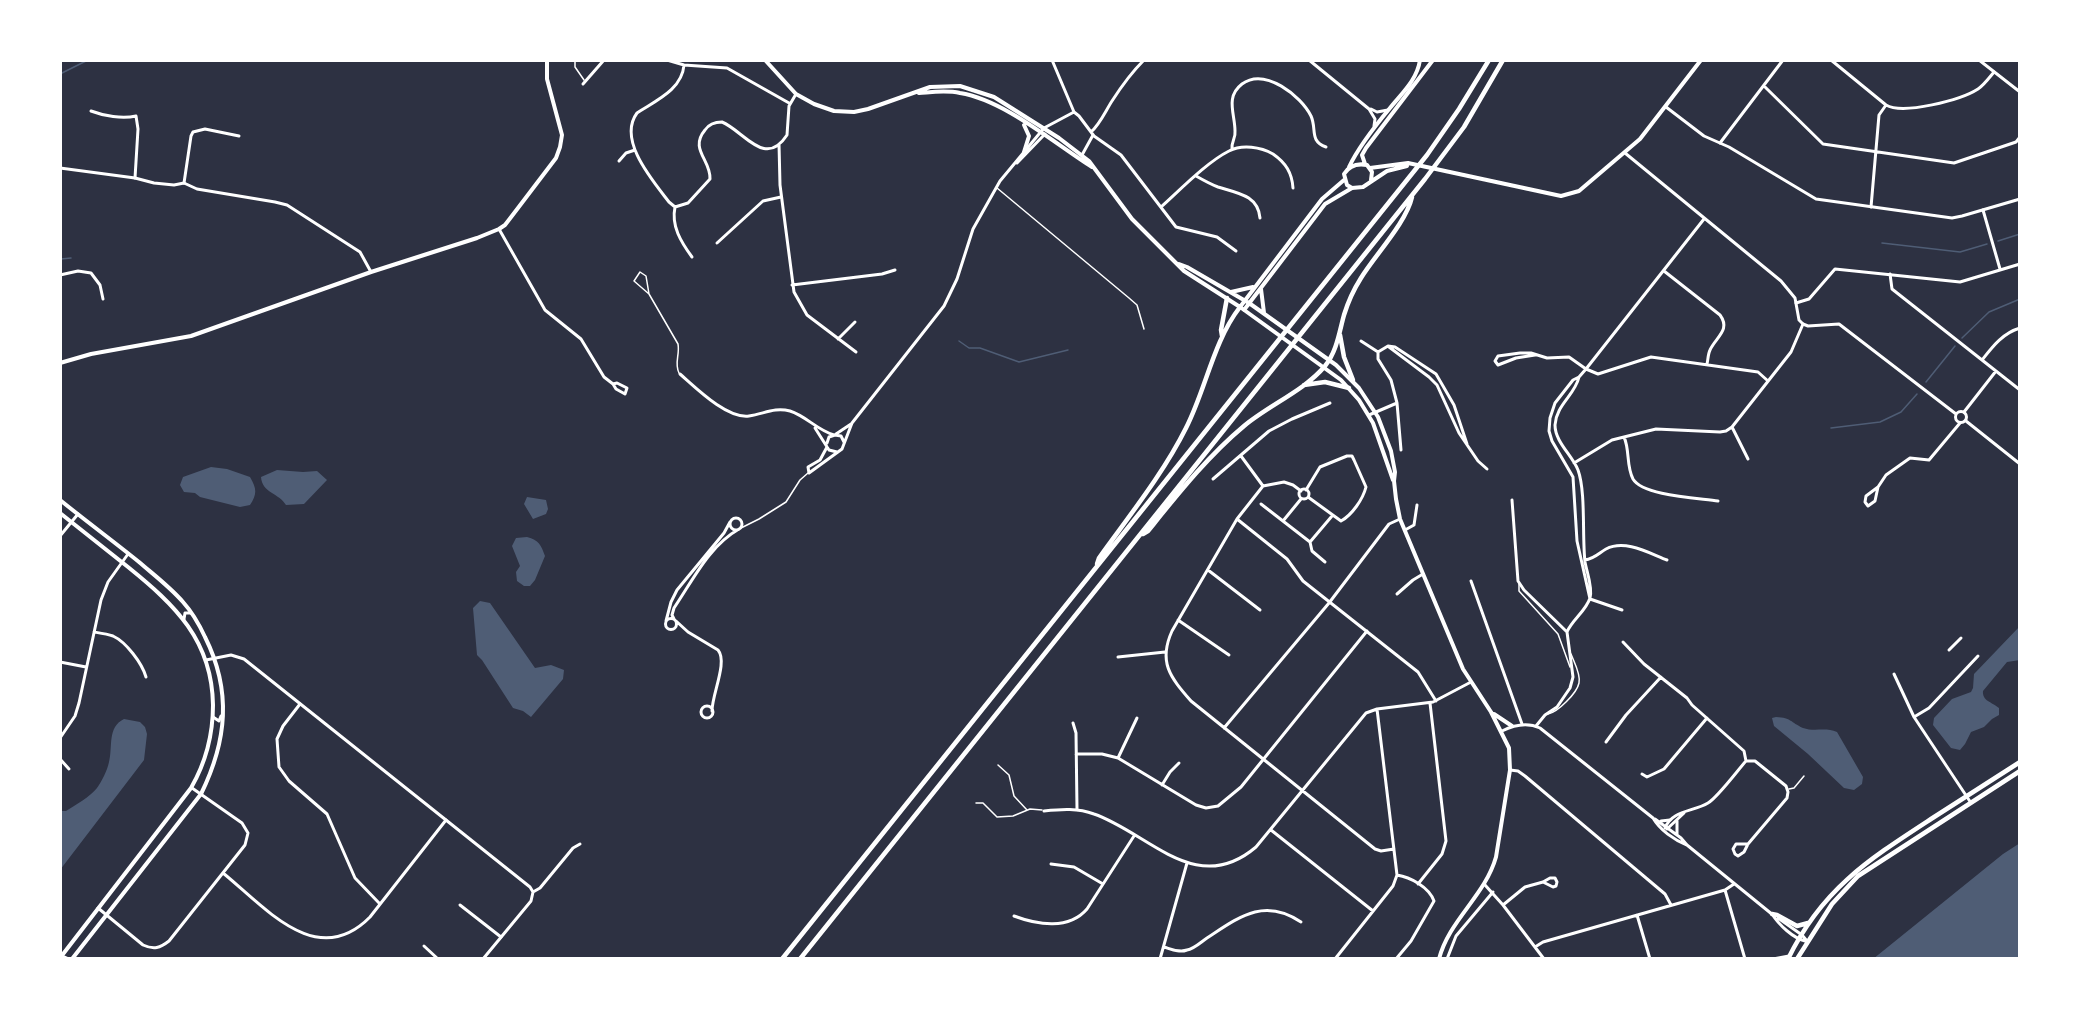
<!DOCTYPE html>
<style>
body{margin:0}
#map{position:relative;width:2080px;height:1019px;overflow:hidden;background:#2d3142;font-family:Raleway,sans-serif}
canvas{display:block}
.frame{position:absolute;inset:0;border:62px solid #fff;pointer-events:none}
</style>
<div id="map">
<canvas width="2080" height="1019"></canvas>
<div class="frame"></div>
</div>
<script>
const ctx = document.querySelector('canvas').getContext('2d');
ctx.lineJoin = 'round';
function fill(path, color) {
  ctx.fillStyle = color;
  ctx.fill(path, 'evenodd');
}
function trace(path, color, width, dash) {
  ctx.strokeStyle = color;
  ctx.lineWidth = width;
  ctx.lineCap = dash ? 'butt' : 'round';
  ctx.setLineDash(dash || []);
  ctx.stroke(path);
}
const water = new Path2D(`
 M211,467L227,469L250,477C257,489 257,494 250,505L240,507L200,497L195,493L184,492L180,485L183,477Z
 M277,470L303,472L317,471L327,480L304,504L286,505C279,493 262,493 261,477Z
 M527,497L546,500L548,509L546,514L533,519L524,504Z
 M527,537C539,540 541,545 545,556L535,580L530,586H524L517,581L516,572L520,566L512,546L516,538Z
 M480,601L490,603L535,668L551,665L564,670L563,679L531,717L523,711L513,708L482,660L477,655L473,608Z
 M2020,626V660L2007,662L1983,691C1982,701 1992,702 1999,708V715L1992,719L1984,727L1971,732L1965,744L1960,750L1951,748L1933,725L1934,718L1952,699L1971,692L1973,688L1974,674Z
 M1776,717C1792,718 1790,722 1803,728C1814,732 1826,727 1837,732L1863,777L1862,784L1854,790L1844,788L1808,754L1774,726L1772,718Z
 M124,719L140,722L145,727L147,734L144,760L60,870V811H66C75,805 90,797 97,788C102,781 107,771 109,762C113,747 107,727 124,719Z
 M2020,843V959H1873L2003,854Z`);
const stream = new Path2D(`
 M60,74L88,60
 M1998,241L2020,234
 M1882,243L1960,252L1987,244
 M61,259L71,258
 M1962,338L1989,312L2020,299
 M959,341L969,348H980L1019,362L1068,350
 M1926,382L1955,346
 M1831,428L1880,422L1901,412L1917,394`);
const service = new Path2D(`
 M575,60V67L584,80
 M997,188L1129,298L1137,305L1144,329
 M649,294L646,276L640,272L634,281L649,294L678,344C680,355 674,363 679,373
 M741,528L759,519L786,502L800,480L808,473
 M1519,584V591L1558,634L1570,667
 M1548,714C1558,712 1577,693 1579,683C1581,674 1574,662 1571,654
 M998,765L1009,775L1014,796L1027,810
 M1789,789L1794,788L1804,776
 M976,803H983L997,817L1013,816L1030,809L1042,810`);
const minor = new Path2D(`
 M667,60L684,65L727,68L789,103
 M1052,60L1074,112L1079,116L1094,136L1121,155L1176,227L1217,237L1236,251
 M1831,60L1886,105C1903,115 1961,100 1978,89C1984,85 1989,78 1994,72
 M583,84L604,60
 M1764,86L1823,144L1954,163L2016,142L2020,137
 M91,111C104,116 122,119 136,116L138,129L135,178
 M1091,132C1100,124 1105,112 1112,101C1121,87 1132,72 1144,60
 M1720,143L1783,60
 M779,144L780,185L794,292L807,315L856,352
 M1232,149C1231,142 1236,138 1235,131C1235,114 1225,97 1242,84C1265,67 1301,96 1311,116C1317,129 1309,141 1326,147
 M1082,155L1093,135
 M619,161L626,153L635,150
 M1017,163L1045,134
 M1196,176C1203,180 1210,184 1218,187C1237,193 1258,195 1260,218
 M184,183L191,136L193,132L205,129L239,136
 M675,207L688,203L710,179C711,160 689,149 705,130C709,124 714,122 722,122C744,131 765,169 787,135L789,106L796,94
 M675,207L669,202C653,181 617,140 637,113C655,101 682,90 684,65
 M675,207C671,226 681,242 692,257
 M1161,207C1180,190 1207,162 1229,151C1242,144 1261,147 1273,154C1286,163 1292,173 1293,188
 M1871,207L1879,115L1886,105
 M1983,210L2000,269
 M499,229L545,310L581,339L604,377L613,384
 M717,243L763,201L781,197
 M1664,271L1720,315C1731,330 1716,337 1710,350C1708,354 1708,360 1707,364
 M1890,274L1892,289L2020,390
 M60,275L78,271L91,273L100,285L103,299
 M792,285L882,274L895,270
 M1796,303L1809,299L1835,269L1960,282L2020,264
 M838,339L855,322
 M1361,341L1378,352
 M1389,347L1429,377L1437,385L1459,433L1478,461L1487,469
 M1535,355L1516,358L1498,365L1495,361L1498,356L1520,353H1531L1547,358L1569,357L1586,369L1598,374L1651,357L1758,372L1768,381
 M1982,360C1993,346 2003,333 2020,328
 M680,374C696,388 727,419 749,416C764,414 774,407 790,411C806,416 817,430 834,435
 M617,383L627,388L625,394L616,389L613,384Z
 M1397,403L1401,450
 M1964,412L1996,371
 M1369,415L1397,403L1391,380L1378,359V352L1388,346L1395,347L1436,374L1454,405L1467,444
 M815,428L829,450L837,452
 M836,434L851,424
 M1624,437C1630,450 1626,466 1633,479C1643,496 1698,498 1718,501
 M827,443L829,437L835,435L841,436L844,442
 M827,447L820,460L808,467L809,473L842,449L852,423L944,306L957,279L973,229L1000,181L1044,128L1074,112
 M1241,456L1263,486
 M1748,459L1732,427L1791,352L1803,324
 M1574,463L1612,440L1656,429L1720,432L1726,431L1732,427
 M1213,479L1269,431L1292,419L1330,403
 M1878,487L1875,501L1868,506L1865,502L1866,496L1878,487L1886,475L1910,458L1929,460L1960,423
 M1299 494a5 5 0 1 1 10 0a5 5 0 1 1-10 0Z
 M1306,490L1320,467L1347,456H1352L1354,460L1366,487C1363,499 1352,515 1341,521L1308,497
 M1301,491L1293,485L1284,482L1263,486L1237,519L1172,631C1158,662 1170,677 1191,701L1375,849L1381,851L1394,849
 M1512,500L1518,581L1524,590L1567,632L1573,677L1570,688L1557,707L1545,715L1536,726
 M1261,504L1310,542L1312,551L1325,562
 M730 524a6 6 0 1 1 12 0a6 6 0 1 1-12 0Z
 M1237,519L1287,559L1303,581L1418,672L1436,701
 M1283,521L1301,499
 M1405,530L1414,525L1417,505
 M60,536L78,514
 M1310,542L1332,516
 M1585,560C1594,559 1599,553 1606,549C1625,539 1649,553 1667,560
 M1208,570L1260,610
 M1471,581L1522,724
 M1397,594L1413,580L1423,574
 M1590,599L1577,541L1573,477L1552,441L1549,431L1550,418L1555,403L1573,380L1579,377L1586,369L1704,219
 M1590,599L1622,610
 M665.5 624a5.5 5.5 0 1 1 11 0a5.5 5.5 0 1 1-11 0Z
 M184,619L185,613H191
 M674,619L672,615L674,608C693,580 709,546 739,529
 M1178,620L1229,655
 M666,621L671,602L677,590L724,533L730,522
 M676,621L688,632L718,650C728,662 712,694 712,711
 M94,632C100,633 107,634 113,636C126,642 142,663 146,677
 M1567,632C1572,620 1586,611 1590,598C1593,588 1587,573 1585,562C1582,537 1586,492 1578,470C1572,455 1555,442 1555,425C1556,405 1575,395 1579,377
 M1623,642L1644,664L1687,698L1692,705L1744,751L1746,761H1755L1786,786L1788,792L1787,798L1748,844L1744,852L1738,856L1735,854L1733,849L1736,844H1748
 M1949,650L1961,638
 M1118,657L1165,652
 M60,662L86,667
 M1894,674L1914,717L1971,803
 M300,704L283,726L277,739L279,767L289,781L327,814L355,878L380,904
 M701 712a6 6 0 1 1 12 0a6 6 0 1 1-12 0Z
 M213,717L219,721L221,716
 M1914,717L1929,708L1978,656
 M1073,723L1076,733L1077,809
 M1224,728L1329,603L1389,524L1400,519
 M60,738L75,716L79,703L101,600L108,582L128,554
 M1606,742L1626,715L1661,677
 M1076,754H1102L1118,758L1196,805L1206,808L1218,806L1241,787L1367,631
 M1118,758L1137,718
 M60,759L69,769
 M1510,770L1518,771L1525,776L1665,894L1671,905
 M1642,774L1647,777L1664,769L1707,718
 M1162,785L1170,772L1179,763
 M1044,811C1062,809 1078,808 1094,814C1149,833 1196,898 1256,847L1366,713L1377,709L1433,702L1471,682
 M1665,828C1672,810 1693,812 1708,803C1718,797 1737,771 1746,761
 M1667,829L1684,813
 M1271,830L1373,911
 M1051,864L1074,867L1103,884
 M223,873C265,907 317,971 370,917L446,820
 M1418,884L1442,854L1446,841L1430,703
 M1485,885L1503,905L1544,959
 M1725,890L1745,959
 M460,905L501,937
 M1503,905L1525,887L1543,882L1550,878H1555L1557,882L1556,886L1553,887L1543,882
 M98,908L143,945C154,950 160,948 169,941L245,845L248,833L242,823L192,788
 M1637,915L1650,959
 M1014,916C1038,925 1069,930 1087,909L1134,836
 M424,946L438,959
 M1164,947C1171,949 1179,953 1187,950C1194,949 1201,942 1207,938C1239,917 1264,897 1301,922
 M1535,947L1543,942L1725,890L1734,884
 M60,955L69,959
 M1160,959L1187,863
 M1335,959L1393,886L1397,875L1377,709
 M1396,959L1411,941L1434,901C1429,887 1410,877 1397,875
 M1447,959L1456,936L1493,892
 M1773,959L1789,956`);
const tertiary = new Path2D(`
 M1309,60L1369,109L1375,119L1374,126
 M1979,60L2020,92
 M1666,107L1704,136L1729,147L1816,199L1952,218L1962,216L2020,199
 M1371,109L1377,112L1388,110
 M1625,153L1781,281L1795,298L1799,320L1803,324L1808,326L1839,324L1956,414
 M60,168L135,178L154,183L174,185L184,183L197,189L275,202L287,205L360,252L371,272
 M1955.5 417a5.5 5.5 0 1 1 11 0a5.5 5.5 0 1 1-11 0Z
 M1966,421L2020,464
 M206,660L231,655L244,659L530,887L533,892
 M1502,731C1514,725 1527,722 1540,728L1653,818C1660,830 1674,840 1687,845
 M1655,819L1681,838L1687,845L1773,915
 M1661,821L1670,820
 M1677,834V821
 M1772,914C1779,925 1793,938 1805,941
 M1778,918L1802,935L1807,941
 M483,959L531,901L533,892L540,888L573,848L580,844`);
const secondary = new Path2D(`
 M765,60L796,94L814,104L834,111L854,112L868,109L930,87L960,86L994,97L1059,138L1089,161L1132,219L1184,271L1240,307L1341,380L1359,400L1373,423L1393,480
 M919,93C933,92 946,90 960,93C1004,100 1054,143 1092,167
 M1024,152L1029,136L1024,125
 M1365,164L1362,155L1366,148L1433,60
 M1349,167C1359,146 1375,126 1390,108C1402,93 1417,80 1420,60
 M1370,168L1408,163L1561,196L1579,191L1640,139L1701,60
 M1352,188L1347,185L1344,174C1349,166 1357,163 1367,165L1372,172L1371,180
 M1179,264L1187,267L1249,303L1336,365L1359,388L1378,417L1391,451L1395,472L1394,481L1396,499L1400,519L1463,669L1491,712L1509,748L1510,770L1496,857C1485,896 1449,920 1439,959
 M1261,289L1264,313
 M1231,292L1253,287
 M1240,307L1322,199L1344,180
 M1244,310L1325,204L1352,188L1363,187L1387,171L1407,166
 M60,363L91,354L191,336L371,272L477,238L499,229L505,225L518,208L556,158L560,147L562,135L547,79V60
 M60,500C86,521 113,541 139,562C154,575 170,587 183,602C192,612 199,624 205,637C232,691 227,741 201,794L72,959
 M60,513C83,531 105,549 128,567C175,605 212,640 213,705C213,734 206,762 191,788L60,958
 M1494,714L1512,726`);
const primary = new Path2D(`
 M1772,914L1777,915L1797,926L1808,923
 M1788,959C1822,889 1868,860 1931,819C1961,800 1990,781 2020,762
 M1797,959L1832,904L1858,876L2020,771`);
const motorway = new Path2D(`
 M1340,335L1344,357L1353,380
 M1222,336L1221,330L1227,298
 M1304,385L1325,382L1349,388
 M1143,534L1148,531C1178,494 1208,456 1244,426C1269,405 1304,391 1325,366C1337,351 1339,333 1344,315C1348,302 1354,289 1361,278C1375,255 1406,223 1412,197
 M1097,564L1099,558C1129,516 1163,474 1186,428C1206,389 1213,342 1240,307
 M782,959L1427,155L1459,109L1489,60
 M800,959L1425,179L1464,127L1503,60`);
fill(water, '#4f5d75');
trace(stream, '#4f5d75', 1.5);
trace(service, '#fff', 1.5);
trace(minor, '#fff', 3);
trace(tertiary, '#fff', 3);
trace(secondary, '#fff', 4);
trace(primary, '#fff', 4.5);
trace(motorway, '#fff', 4.5);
</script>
